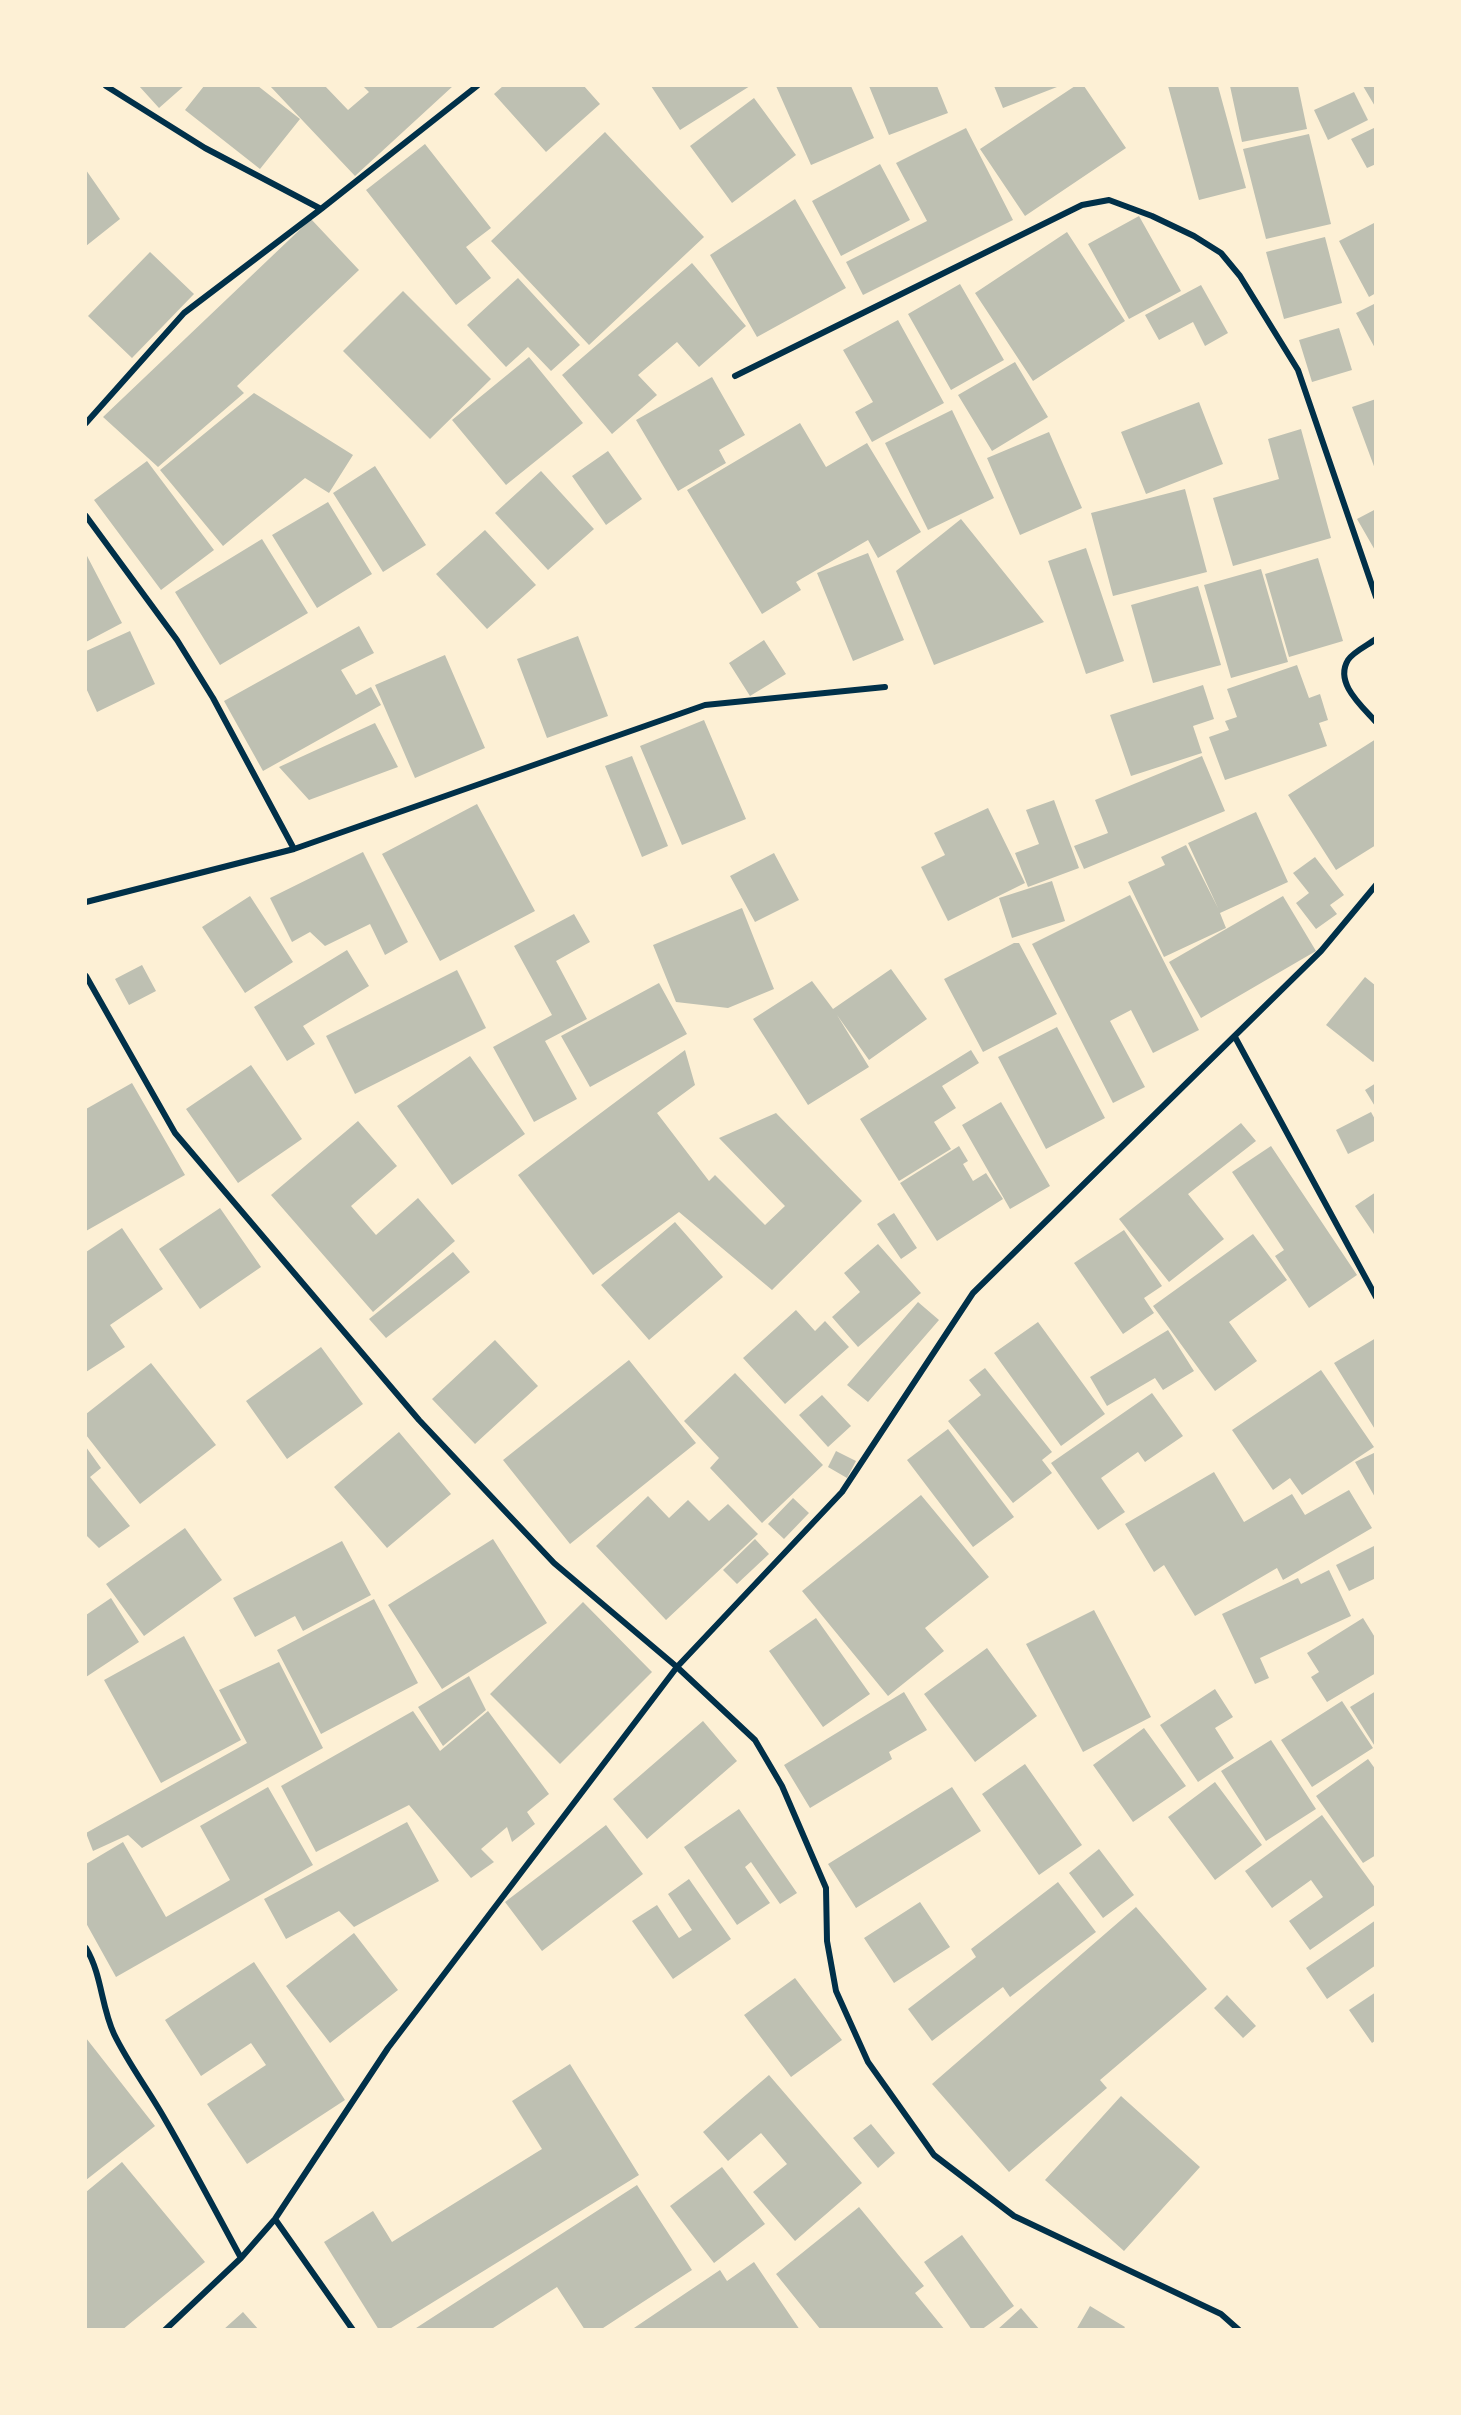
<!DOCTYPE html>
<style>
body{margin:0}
#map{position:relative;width:1461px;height:2415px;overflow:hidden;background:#fdf0d5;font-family:"Roboto Condensed",sans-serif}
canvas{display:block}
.frame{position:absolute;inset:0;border:87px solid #fdf0d5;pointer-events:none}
</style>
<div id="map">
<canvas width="1461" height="2415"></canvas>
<div class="frame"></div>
</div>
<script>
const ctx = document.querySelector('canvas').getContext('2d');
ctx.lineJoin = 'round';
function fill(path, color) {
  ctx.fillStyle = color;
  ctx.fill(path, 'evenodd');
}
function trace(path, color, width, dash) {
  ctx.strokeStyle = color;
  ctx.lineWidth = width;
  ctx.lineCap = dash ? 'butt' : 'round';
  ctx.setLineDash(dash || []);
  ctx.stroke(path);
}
const building = new Path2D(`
 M139,86H184L159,108Z
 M204,86H258L300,119L260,169L185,110Z
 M270,86H325L348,110L369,92L363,86H453L355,176Z
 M503,86H584L600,104L546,152L494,94Z
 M651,86H750L680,130Z
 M776,86H851L874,138L811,165Z
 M869,86H937L948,113L889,135Z
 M994,86H1056L1057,87L1003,108Z
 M1075,86H1084L1126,148L1025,216L980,149Z
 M1168,86H1218L1246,188L1199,200Z
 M1230,86H1298L1307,129L1242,142Z
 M1363,86H1376V108Z
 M1354,92L1368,120L1328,140L1314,110Z
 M754,98L796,155L732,203L690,146Z
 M1376,127V164L1367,168L1351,139Z
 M966,128L1013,220L863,295L846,262L927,221L896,163Z
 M605,132L704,237L589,345L491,241Z
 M1309,134L1331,224L1266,239L1243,149Z
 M425,144L491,228L466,247L491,278L456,305L366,190Z
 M880,164L910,220L841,256L812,201Z
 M86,170L120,219L86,246Z
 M795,199L846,288L757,337L710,255Z
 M1139,216L1181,291L1129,319L1088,244Z
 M311,219L359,270L237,386L244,393L158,467L103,417Z
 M1376,222V293L1369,297L1339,241Z
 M1067,232L1125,321L1033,381L975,293Z
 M1325,237L1342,303L1284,319L1266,252Z
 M150,252L194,294L132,358L88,316Z
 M692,263L746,326L699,367L677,342L638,375L657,395L612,434L562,375Z
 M518,278L580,345L551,371L528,347L506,367L467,325Z
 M960,284L1004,360L951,390L908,314Z
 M1201,285L1228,333L1205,346L1193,322L1159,340L1145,315Z
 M403,291L491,379L430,439L343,351Z
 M1376,303V350L1356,313Z
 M898,320L944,403L872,442L855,412L873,402L843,350Z
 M1339,328L1352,370L1312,382L1299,340Z
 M529,357L583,423L506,485L452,420Z
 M1015,362L1048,417L992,451L958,395Z
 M712,377L745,435L719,450L726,463L678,491L636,420Z
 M254,393L353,455L329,493L305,478L223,546L160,470Z
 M1376,399V469H1375L1352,407Z
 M1199,402L1223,464L1146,494L1121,432Z
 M952,410L994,498L928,530L885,443Z
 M800,423L826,467L867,443L921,532L878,558L868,540L796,582L801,590L762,614L687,490Z
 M1301,429L1331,538L1233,566L1213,498L1279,479L1268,439Z
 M1049,432L1082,508L1020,535L987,458Z
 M608,451L642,499L606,525L572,476Z
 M147,461L214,550L161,590L94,500Z
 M375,466L426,545L383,572L333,493Z
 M541,471L594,529L548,570L495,513Z
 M1185,489L1207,572L1113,596L1091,513Z
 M328,502L372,574L317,608L272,535Z
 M1376,509V552L1357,519Z
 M961,519L1044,622L934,665L896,571Z
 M485,530L536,585L487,629L436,574Z
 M262,539L308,613L220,665L175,592Z
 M1086,548L1124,661L1086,674L1048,561Z
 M868,553L904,640L853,661L817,573Z
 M86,554L122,623L86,642Z
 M1318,558L1343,641L1289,657L1265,574Z
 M1261,569L1288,662L1231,678L1204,585Z
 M1198,586L1221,665L1153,683L1131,605Z
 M359,626L374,653L341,670L356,695L371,687L381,705L263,771L224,701Z
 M130,631L155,684L97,712L86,688V651Z
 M578,636L608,716L547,738L517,659Z
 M764,640L786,674L750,696L729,663Z
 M445,655L485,748L415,778L375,685Z
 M1297,665L1309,698L1320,694L1328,720L1319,723L1327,746L1225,780L1209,737L1229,730L1225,721L1237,717L1227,689Z
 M1203,685L1214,719L1193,726L1202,753L1131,776L1110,715Z
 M704,720L746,819L682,845L640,746Z
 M375,723L398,767L309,800L279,767Z
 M1376,739V845L1336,870L1288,795Z
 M632,756L668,846L642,857L605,766Z
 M1202,756L1225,811L1084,869L1074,846L1108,833L1095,800Z
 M1054,800L1079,868L1028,887L1015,853L1039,844L1026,810Z
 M477,804L535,911L440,961L382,854Z
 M988,808L1025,883L948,921L921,867L945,855L934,833Z
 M1256,812L1288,882L1220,913L1226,928L1164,957L1128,882L1165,865L1161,857L1186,845L1218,908L1188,843Z
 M363,852L408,942L385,955L370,924L325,946L310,932L292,942L270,898Z
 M774,853L799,900L755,922L730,876Z
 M1315,857L1344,895L1330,905L1337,914L1316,929L1296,903L1309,893L1293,873Z
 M1052,881L1065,921L1012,938L999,898Z
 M1130,895L1199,1030L1153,1053L1131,1010L1110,1021L1145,1087L1113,1103L1032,944Z
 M250,896L293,962L245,993L202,927Z
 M1283,896L1316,951L1201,1018L1169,962Z
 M742,908L774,989L728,1008L676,1002L653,945Z
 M574,914L590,942L556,961L587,1019L545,1041L577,1099L534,1122L493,1047L552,1015L514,946Z
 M1014,943H1019L1057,1014L983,1052L944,979Z
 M347,950L369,986L303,1026L315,1044L287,1061L254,1007Z
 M142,965L156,991L129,1005L115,979Z
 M891,969L927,1019L869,1060L837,1015L869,1067L808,1105L753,1019L812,981L833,1009Z
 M457,970L486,1028L355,1094L326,1036Z
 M1365,977L1376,986V1059L1373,1062L1326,1025Z
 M659,983L687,1034L590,1087L561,1036Z
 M1057,1027L1105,1118L1046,1149L998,1057Z
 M685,1050L695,1085L657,1113L709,1181L715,1175L765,1225L785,1206L719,1138L776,1113L862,1201L772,1290L679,1212L593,1275L518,1175Z
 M971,1050L979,1063L942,1086L956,1108L934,1122L951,1149L899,1181L860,1119Z
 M470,1056L525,1134L452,1185L397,1106Z
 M251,1065L302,1139L238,1183L186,1109Z
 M132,1083L185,1175L86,1231V1109Z
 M1376,1083V1108L1365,1090Z
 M1001,1102L1050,1186L1010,1209L962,1125Z
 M1371,1112L1376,1121V1140L1348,1154L1336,1130Z
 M358,1121L397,1166L351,1206L376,1235L418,1198L455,1241L373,1312L271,1195Z
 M1241,1123L1256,1141L1188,1194L1224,1239L1169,1282L1119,1219Z
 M959,1146L968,1161L963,1164L973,1181L986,1173L1003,1199L937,1241L900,1183Z
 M1271,1146L1357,1275L1309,1308L1275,1256L1284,1250L1232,1172Z
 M1376,1192V1237L1355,1206Z
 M220,1208L261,1267L200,1309L159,1249Z
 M894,1213L917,1248L901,1259L877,1224Z
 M675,1222L723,1277L649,1340L601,1285Z
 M122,1228L163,1289L110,1325L125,1347L86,1372V1252Z
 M1124,1230L1162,1286L1144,1298L1154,1313L1123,1334L1074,1263Z
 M1253,1234L1287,1280L1229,1322L1257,1361L1215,1391L1153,1306Z
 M878,1244L921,1293L858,1347L832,1317L860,1292L844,1273Z
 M453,1252L470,1272L386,1338L369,1319Z
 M918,1302L939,1320L868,1402L847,1385Z
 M796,1310L815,1331L825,1321L849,1347L785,1404L743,1358Z
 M1038,1322L1105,1414L1061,1446L994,1353Z
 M1168,1330L1194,1371L1163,1390L1155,1378L1107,1406L1090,1377Z
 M1376,1338V1431L1334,1363Z
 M495,1340L538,1386L475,1444L432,1399Z
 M321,1347L363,1404L287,1459L246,1401Z
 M629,1360L696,1443L570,1544L503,1460Z
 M151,1363L216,1445L140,1504L86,1435V1414Z
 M985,1368L1052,1452L1042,1460L1052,1473L1013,1503L948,1421L981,1395L969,1380Z
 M1321,1370L1374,1447L1302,1495L1290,1478L1273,1490L1232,1430Z
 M735,1373L823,1465L762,1523L710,1468L719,1458L684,1421Z
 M1152,1393L1183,1436L1145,1462L1138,1452L1101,1478L1125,1512L1098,1530L1051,1463Z
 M822,1395L851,1426L828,1447L799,1415Z
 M948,1429L1014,1517L973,1547L907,1460Z
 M399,1432L451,1494L387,1548L334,1487Z
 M86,1447L101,1468L90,1477L130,1526L99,1548L86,1535Z
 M836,1451L856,1461L847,1478L828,1467Z
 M1376,1452V1499L1355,1462Z
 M1214,1472L1244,1522L1292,1494L1305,1515L1349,1490L1372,1528L1283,1580L1277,1568L1195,1616L1164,1565L1154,1572L1125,1524Z
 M921,1495L989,1577L925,1628L944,1651L888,1696L802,1591Z
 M648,1496L669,1518L688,1500L709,1521L728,1504L758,1534L666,1620L596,1546Z
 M793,1498L809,1513L784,1539L768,1524Z
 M185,1528L222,1580L144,1636L106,1584Z
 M493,1539L547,1623L442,1689L388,1605Z
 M755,1539L769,1554L737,1584L723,1570Z
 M342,1541L371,1595L303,1631L295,1616L255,1637L233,1598Z
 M1376,1545V1578L1349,1591L1336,1565Z
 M1329,1570L1351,1616L1260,1658L1269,1678L1255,1684L1222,1614L1298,1578L1301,1584Z
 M111,1598L139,1642L86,1677V1615Z
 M374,1599L418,1683L321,1734L277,1650Z
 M583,1602L652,1672L560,1764L490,1694Z
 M1094,1610L1151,1717L1083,1752L1026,1644Z
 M816,1618L870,1694L823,1727L769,1651Z
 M1363,1618L1376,1639V1673L1327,1702L1311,1677L1319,1672L1307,1653Z
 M184,1636L241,1740L161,1783L104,1680Z
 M987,1648L1037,1716L975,1762L924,1694Z
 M279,1662L323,1748L142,1848L128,1835L93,1851L86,1833L247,1743L219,1690Z
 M469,1676L486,1710L443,1746L418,1707Z
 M1215,1689L1233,1717L1215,1728L1234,1758L1198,1782L1160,1725Z
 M1376,1691V1748L1350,1707Z
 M904,1692L927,1730L889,1752L892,1759L810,1808L784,1765Z
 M1342,1701L1373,1748L1312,1787L1281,1740Z
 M413,1711L440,1751L488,1711L549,1794L527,1812L535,1824L512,1842L507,1827L481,1849L494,1862L471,1878L409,1805L316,1852L281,1786Z
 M703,1721L737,1761L647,1839L613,1799Z
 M1144,1728L1186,1786L1133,1822L1093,1765Z
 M1271,1740L1316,1809L1266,1841L1221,1771Z
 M1368,1759L1376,1770V1855L1363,1863L1316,1796Z
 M1025,1764L1082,1845L1039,1875L982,1794Z
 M1215,1782L1262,1845L1215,1880L1168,1817Z
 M268,1787L313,1865L116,1977L86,1923V1864L123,1842L166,1917L230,1880L200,1826Z
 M952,1787L981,1831L856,1908L828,1864Z
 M739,1809L797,1893L780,1904L751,1862L745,1867L770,1903L737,1925L684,1847Z
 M1322,1815L1376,1889V1904L1310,1950L1289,1921L1323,1897L1311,1880L1272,1908L1245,1871Z
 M407,1822L439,1881L354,1927L339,1911L286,1939L264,1899Z
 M606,1825L643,1874L542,1951L505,1902Z
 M1099,1849L1134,1895L1103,1918L1069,1873Z
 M689,1879L731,1939L673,1979L632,1921L657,1905L679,1938L692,1930L668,1894Z
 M1058,1882L1096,1932L1010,1997L1003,1987L932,2041L908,2009L976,1957L971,1949Z
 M920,1902L950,1947L894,1983L864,1938Z
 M1136,1907L1207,1989L1100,2080L1107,2088L1009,2172L932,2084Z
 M1376,1920V1965L1327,1999L1306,1968Z
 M354,1933L398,1990L330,2043L286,1986Z
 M254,1962L345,2100L247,2164L207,2104L266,2065L251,2043L201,2076L165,2020Z
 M795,1978L842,2040L791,2077L744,2015Z
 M1376,1992V2040L1372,2043L1349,2010Z
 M1227,1995L1256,2026L1243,2038L1214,2008Z
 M86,2038L155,2126L86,2180Z
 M570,2064L639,2175L388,2330H379L324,2242L373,2211L392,2242L542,2149L512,2101Z
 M769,2075L862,2183L795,2241L753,2192L787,2164L761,2133L728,2161L703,2132Z
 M1121,2096L1200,2167L1124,2251L1045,2180Z
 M871,2124L895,2153L878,2168L853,2138Z
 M122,2162L205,2262L122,2330H86V2192Z
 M722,2167L765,2224L714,2263L670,2206Z
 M637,2185L692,2270L600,2330H585L557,2287L490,2330H413Z
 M859,2207L924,2286L915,2293L945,2330H821L776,2274Z
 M962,2235L1014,2306L981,2330H972L924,2262Z
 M754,2262L800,2330H631L720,2270L727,2281Z
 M1090,2306L1125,2327L1123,2330H1076Z
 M1021,2308L1040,2330H997Z
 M243,2312L259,2330H223Z`);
const minor = new Path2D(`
 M106,86L205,148L321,209
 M735,376L1082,205L1109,200L1152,216L1194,236L1221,253L1240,276L1298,370L1376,597
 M86,423L184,313L321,209L477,86
 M86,516L177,640L213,698L294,849
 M1376,639C1368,645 1353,652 1348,660C1334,683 1362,706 1376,722
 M86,902L294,849L705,705L885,687
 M86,976L175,1133L419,1420L554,1563L677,1667L755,1740L782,1786L826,1888L827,1941L836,1991L868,2062L934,2155L1014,2216L1221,2314L1239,2330
 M1235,1037L1376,1297
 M86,1948C102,1975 101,2006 114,2034C129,2065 150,2092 166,2121C192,2166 216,2212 241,2258
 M275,2219L353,2330
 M165,2330L241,2258L275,2219L388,2048L677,1667L842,1492L973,1293L1321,951L1376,885`);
fill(building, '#bec0b2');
trace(minor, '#003049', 6);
</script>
